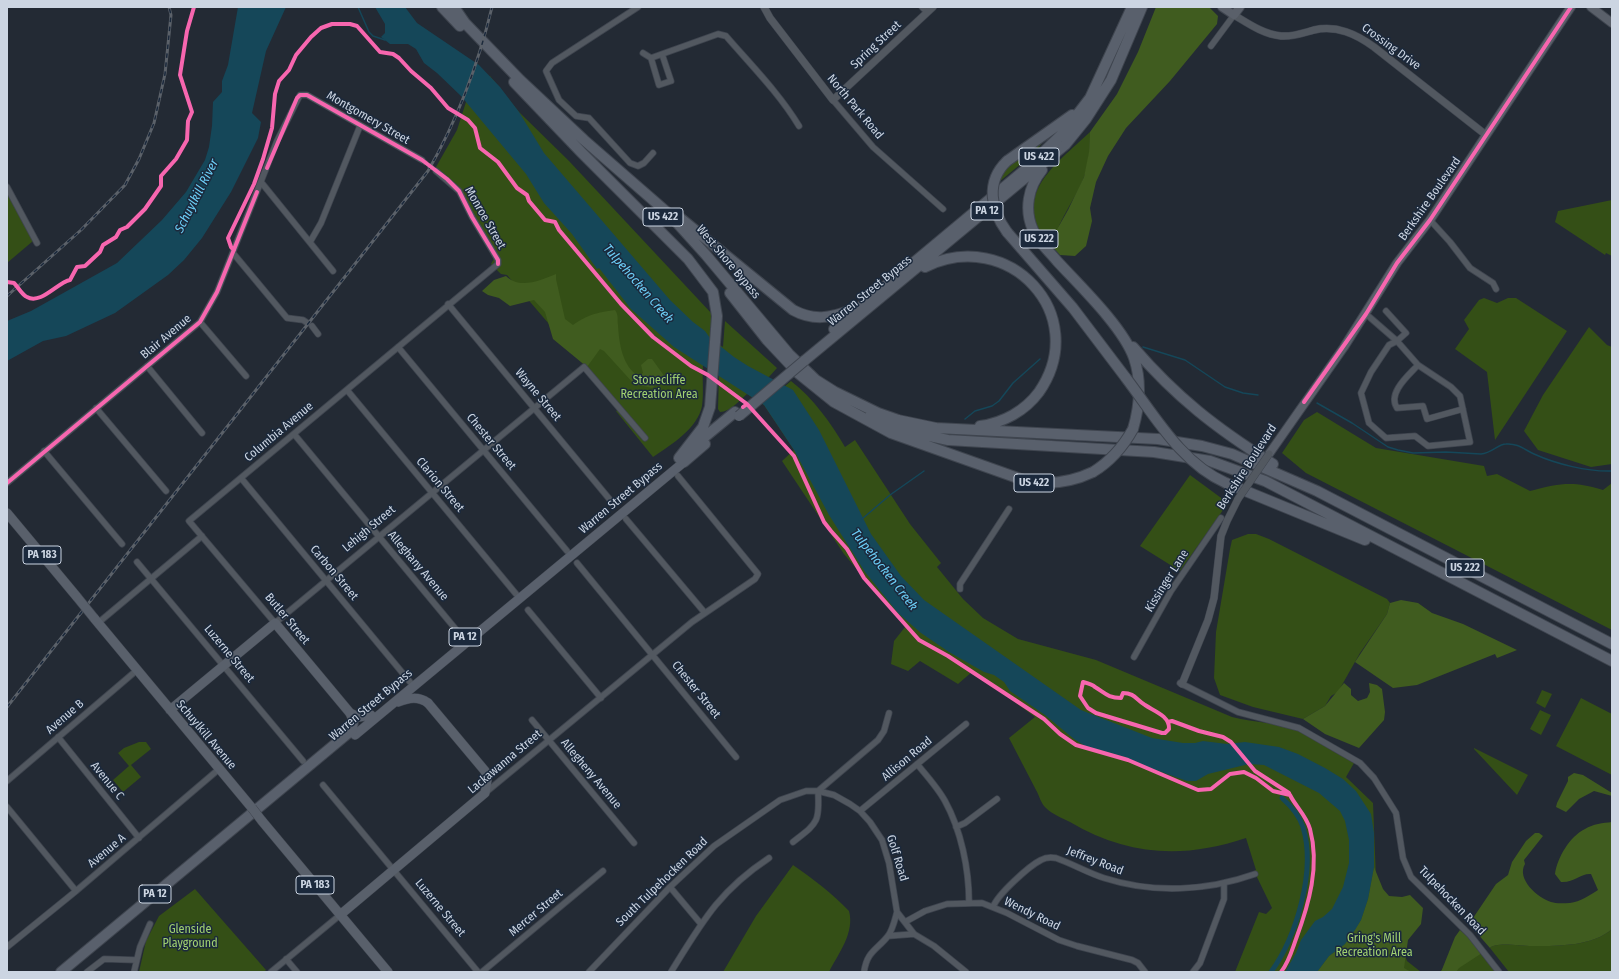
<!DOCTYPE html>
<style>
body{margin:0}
#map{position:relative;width:1619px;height:979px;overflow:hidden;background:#232a34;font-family:"Fira Sans Condensed",sans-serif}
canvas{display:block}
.frame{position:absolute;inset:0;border:8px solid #ccd5e2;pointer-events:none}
</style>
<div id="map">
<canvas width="1619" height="979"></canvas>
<div class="frame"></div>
</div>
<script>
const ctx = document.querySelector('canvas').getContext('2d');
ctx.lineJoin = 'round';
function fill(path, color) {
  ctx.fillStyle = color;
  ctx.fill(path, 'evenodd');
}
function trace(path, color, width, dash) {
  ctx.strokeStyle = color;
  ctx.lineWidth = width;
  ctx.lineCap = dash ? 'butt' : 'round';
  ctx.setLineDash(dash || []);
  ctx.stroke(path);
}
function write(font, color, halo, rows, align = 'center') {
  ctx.font = font + ' "Fira Sans Condensed",sans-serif';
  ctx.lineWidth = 3;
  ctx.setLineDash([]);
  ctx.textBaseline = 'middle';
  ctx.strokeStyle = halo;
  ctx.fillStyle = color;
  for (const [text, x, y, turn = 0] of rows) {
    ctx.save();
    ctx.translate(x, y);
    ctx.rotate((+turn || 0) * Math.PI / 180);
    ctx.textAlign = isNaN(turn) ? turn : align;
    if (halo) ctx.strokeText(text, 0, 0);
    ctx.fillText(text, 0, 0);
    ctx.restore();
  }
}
const green = new Path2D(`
 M490,76L519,112L569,161L712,314L710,338L723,347L725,321L777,368L768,378L785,386L791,381C813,398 831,423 845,447L855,440L910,524L941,563L937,567L963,599L983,618L1018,639L1096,660L1232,717C1255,723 1280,722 1301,731C1320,740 1337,753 1354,763L1346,777L1373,803L1376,878L1407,961L1421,972H1235L1259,912L1266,914L1272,908L1254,871L1256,870L1246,838C1184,859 1127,856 1070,822C1062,818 1052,814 1046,808C1041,804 1039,795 1036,790C1027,773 1018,755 1009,738L1035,717L973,671L958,684L920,661L908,671L891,664L894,641L905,627L844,554L782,461L794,450L764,405L747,394C740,400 730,412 720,412L718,409L719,375L703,365C702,378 704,393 702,406C698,428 671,445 653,457L616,411L621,408L507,275L501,274L491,264L497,253L477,222L461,190L436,167L457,130L466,102Z
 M1090,132C1090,147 1089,163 1084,177C1075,201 1056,222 1053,247C1005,199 1056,164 1090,132Z
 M1042,141H1044L1034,153L999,182C1004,163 1027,152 1042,141Z
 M7,193L33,241L7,263Z
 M1612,200V256L1606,253L1605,255L1555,222L1558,211Z
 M1484,298L1497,303L1508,298H1516L1567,331L1495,440L1487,372L1455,349L1469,329L1464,320L1479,300Z
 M1589,327L1607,345L1612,347V464L1591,467L1538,450L1524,431L1543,395Z
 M1317,412L1376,448L1484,466L1487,476L1497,474L1530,491C1561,483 1573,481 1603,490L1612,483V630L1306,473L1282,453L1304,420Z
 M1190,475L1228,503L1180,571L1140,546Z
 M1248,534H1256L1269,539L1387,599L1390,603L1387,614L1360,653L1338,692L1331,696L1325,706L1303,719L1253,707L1220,695L1214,678L1216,632L1230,549L1232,540Z
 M1542,690L1552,694L1545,708L1536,703Z
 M1581,698L1612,714V775L1556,746Z
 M1540,710L1551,715L1541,735L1530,729Z
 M139,742H146L151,749L131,765L141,777L123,792L113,780L129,766L118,753L124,748Z
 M1474,748L1528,775L1517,795L1474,749Z
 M793,865C813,879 832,893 849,911C855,933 838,954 829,972H723L756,916Z
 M195,889L266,970L264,972H139L146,941L159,916Z
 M1612,929V972H1509L1490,948C1497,941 1524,947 1535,946C1559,946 1593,946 1612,929Z
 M1468,937L1495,972H1440Z`);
const forest = new Path2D(`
 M1156,7H1209L1218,16L1217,24L1170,81L1126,128L1108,156L1096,182L1090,208L1092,221L1086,246L1075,256L1060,255L1053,247L1055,233L1068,210L1084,177L1089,152L1090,132L1117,94L1138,52Z
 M556,274V279L565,319L573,325C589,314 596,313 615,310C619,316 617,319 618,325C619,342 622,367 639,376L643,373L641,365L648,359H652L665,377L652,388L634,384L604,351L600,349L587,367L553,339L545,312L534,300L510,306L499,298L488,295L482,291L494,280L506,276C520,290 541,280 556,274Z
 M1401,600L1418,603L1432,613L1463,624L1517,650L1497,658L1495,654L1417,685L1393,688L1355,662L1387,614L1390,603Z
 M1344,683L1351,689V695L1358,701L1367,698L1370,692L1369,683L1377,685L1382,689L1385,712L1384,720L1359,748L1325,734L1303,719L1325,706Z
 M1574,773L1583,775L1612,793V796L1594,791L1579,799L1566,812L1556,807L1557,803L1568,781V777Z
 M1612,822V929C1593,946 1559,946 1535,946C1524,947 1497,941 1490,948L1469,924L1496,884L1508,875L1512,862L1526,841L1535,833H1539L1543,836L1524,860L1525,864C1516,879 1538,898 1551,902C1557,904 1564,903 1570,903C1580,902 1590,895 1598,890L1591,874C1581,873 1574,883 1561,882L1555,874C1557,858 1570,836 1585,829C1593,824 1603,823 1612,822Z
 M1374,867L1383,889L1389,896L1402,897L1410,895L1423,908L1421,924L1408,940L1404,968L1411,972H1317L1329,956L1345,944L1361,920L1368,899Z
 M1460,930L1468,937L1482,953L1459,968L1456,972H1441L1455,937Z`);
const water = new Path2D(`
 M238,7H286L266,51L252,113L261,122L258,138L231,192L202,238L184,260L168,275L115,313L66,336L43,341L7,361V321L31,311L117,263L162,220L186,192L205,160L209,147L212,126L213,102L222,92V81L228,65Z
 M375,7H405L417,23L479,65L500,87L519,112L544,153L670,300L693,322L705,331L710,338L734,357L748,366L793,390L819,430L871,534L901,576L924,600L1081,710L1152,738L1183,743H1195L1203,741L1227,744L1245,742L1279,747L1298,754L1325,768L1343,779L1356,791L1371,814L1374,833V867L1368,899L1361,920L1355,930L1345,944L1329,956L1317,972H1285L1296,953L1301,940L1315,921L1323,917L1332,909L1343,887L1349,863V840L1345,821L1340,811L1319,793L1264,765L1249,764L1208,774L1196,781H1187L1150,768L1125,757L1085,746L1074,739L1045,715L1010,691L1004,682L994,675L984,672L949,652L921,633L898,613L865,572L829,515L794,450L764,405L674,347L631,309L599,268L597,269L572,234L544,203L526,174L461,96L437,73L424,63L416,49L408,44H390L381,37L385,33V24Z`);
const stream = new Path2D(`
 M358,7L369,32L373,36L385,40
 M1143,347L1185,360L1225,387L1243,393L1258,395
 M1317,403L1352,423L1388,447L1398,450L1413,453L1446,452L1481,454C1492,453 1498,444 1506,444C1518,443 1525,450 1534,454C1556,464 1588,472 1612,471
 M965,419L975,411L992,406L999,401L1013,383L1040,359
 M862,519L890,495L924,471`);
const canal = new Path2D(`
 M1271,972C1297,936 1316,870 1303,827C1299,815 1291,806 1282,798`);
const minorTunnel = new Path2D(`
 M422,160L436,171`);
const minor = new Path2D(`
 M638,7L552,63L546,71L559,100L576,116L589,118L630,163L638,166L644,163L653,153
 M922,7L927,12
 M1211,46L1234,15
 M643,53L651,58L718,34L726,36C751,65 779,93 799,126
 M651,58L659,85L671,81L662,54
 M833,100L873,147L943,209
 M436,171L459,191L472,217L498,260V264L189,521L275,623L584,367L645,438
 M261,182L333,271
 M7,187L37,243
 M1430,220L1450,242L1470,268L1493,283L1496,289
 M310,242L321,223L360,126
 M233,253L287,318L303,320L306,322
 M448,304L611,501
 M1366,314L1397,341L1418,365L1451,387L1460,396L1470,442L1428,446L1415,436L1386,438L1369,423L1361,393L1371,372L1389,345L1397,341L1406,333L1386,311
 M200,322L246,376
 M312,326L318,334
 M398,347L567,551
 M1418,365C1409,375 1387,393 1397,408L1423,406L1427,419L1463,409
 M147,366L202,433
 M347,390L516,594
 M96,408L166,491
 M294,434L463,638
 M44,451L122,544
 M241,478L410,682
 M7,483L200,322L217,292L277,141L300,95H307L422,160
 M626,519L705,613
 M137,562L303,761
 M577,563L736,757
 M960,589V584L1009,509
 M528,610L601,698
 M98,623L202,536
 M1134,657L1171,591L1221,518
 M1180,683L1238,712L1299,728L1360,763L1374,778L1396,813L1403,858L1411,877L1470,935L1499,972
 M532,720L634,843
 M58,737L139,838
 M917,764C927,776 938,788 945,801C961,830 969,869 969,902
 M7,781L137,670
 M323,785L478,972
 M485,793L692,622L755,579L758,574L678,476
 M7,807L76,891
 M860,811L966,724
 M956,827L965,823L997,799
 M793,842C817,823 820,823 818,791L878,740L884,731L889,713
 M670,887L701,924
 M993,907C998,894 1029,866 1041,860C1046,857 1051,857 1056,858C1073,864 1088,873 1104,878C1154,894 1207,891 1255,874
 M905,922L925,911L947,904L982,903L1007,913L1059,940L1077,946L1132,960L1138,963L1145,972
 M888,936L914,934
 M7,947L76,891L219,769
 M286,959L297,972
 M87,972L104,959L136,960
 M134,972L140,947L150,924
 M271,972L340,915
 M482,972L603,871
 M589,972L670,887L714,846L780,800L806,791H818L834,795L850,804L860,811L870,822L882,840L889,863L897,912L914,934L934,946L966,972
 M671,972C702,922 719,891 769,858
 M864,972C867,951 877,950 888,936C893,929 895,919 897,912
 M1193,972L1200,963L1224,899V884`);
const tertiary = new Path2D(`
 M764,7L770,18L833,100L933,7
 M1234,15C1249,24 1263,34 1281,36C1293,37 1303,33 1314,30C1337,25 1356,34 1374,47L1486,135
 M1182,684L1208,620L1214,598L1221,536L1227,521L1238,499`);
const secondary = new Path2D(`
 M1222,7L1234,15L1240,7
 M1591,7L1612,23
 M1269,454L1344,347L1397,263L1430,220L1571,7`);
const primary = new Path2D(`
 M7,513L77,597
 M94,618L252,808
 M170,710L275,623L350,713L353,720
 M262,821L388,972
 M340,915L485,793L487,780L485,771L428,703`);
const trunk = new Path2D(`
 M398,702C409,698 418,696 428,703
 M350,713L359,717L371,715
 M355,735L684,462`);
const motorway = new Path2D(`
 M442,7L460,26
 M454,7L465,23L520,80L584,140L669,214L706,255L789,354L816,380L835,392L878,413L898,420L936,428L1158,439L1202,446L1232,454L1317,491L1612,644
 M514,82L581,152L688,259L713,292L717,316L710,407L703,427L679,458
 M1007,161L1072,115
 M1042,170C1028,187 1024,210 1033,230C1038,242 1049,251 1057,261C1080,286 1123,327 1134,358C1142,382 1140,405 1133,429
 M679,217L793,310C813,321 831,318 851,310
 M1007,232L1073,308L1126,378
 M925,267C1009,226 1092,315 1039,392C1025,411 1003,423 980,426
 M730,293L767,340L798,373L834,402L891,433L1029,482C1052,485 1072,482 1093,472
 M834,329L1027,168L1064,132L1090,98L1132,7
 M1133,347C1177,398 1216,428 1273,464
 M804,361L1065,145L1086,119L1111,80L1142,7
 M870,416C896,428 920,435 948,440L1154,452L1210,461L1265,481L1612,661
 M695,445L735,412
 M684,462L705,444
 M1226,483L1365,540
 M61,972L352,730L353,720`);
const rail = new Path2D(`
 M7,296L81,230L125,185L139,159L154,123L165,74L171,15L169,7
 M7,707L428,171C458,119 478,65 492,7`);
const tertiaryBridge = new Path2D(`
 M1238,499L1269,454`);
const primaryBridge = new Path2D(`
 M77,597L94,618
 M252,808L262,821`);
const motorwayBridge = new Path2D(`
 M1007,232C991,210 985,182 1007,161
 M1126,378C1155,416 1181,463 1226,483
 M739,416L804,361
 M1093,472C1111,461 1123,447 1133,429`);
const cycleway = new Path2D(`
 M267,168L297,98L300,95H307L422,160L447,179L459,191L472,217L498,260V264
 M234,250L231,247L228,238L254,184L263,159L272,128L275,94L279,81L289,70L296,55L311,37L321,28L332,24H350L357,26L380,52L393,54L399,58L411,71L431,88L448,108L468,120L475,128L480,148L498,162L517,188L527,195L529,201L545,220L555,222L559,230L621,304L653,337L691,366L708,375L747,404
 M7,282L14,283C18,287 22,295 27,297C41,305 58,282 70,280L77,267L85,266L100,252L103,245L116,237L120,230L127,227L145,209L161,186V176L176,159L187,140L188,121L192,112L180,75L187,31L194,7
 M1304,402L1366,314L1397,263L1430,220L1571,7
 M743,407L747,404L794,456L824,522L831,531L847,549L864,578L919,640L948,656L1044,719L1060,734L1076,745L1128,760L1198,790L1211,789L1230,774L1244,772L1256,778L1273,791L1290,795C1296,807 1306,815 1310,829C1320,866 1309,904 1296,939C1292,950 1289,962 1281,972
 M7,483L200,322L217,292L257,192
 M1083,682C1087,683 1092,684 1095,687C1105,693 1108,698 1121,698L1123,693C1135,693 1136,700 1145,705C1154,711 1170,716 1169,729L1165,733H1162L1096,713L1088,708L1080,696Z
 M1168,722L1172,721L1199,731L1223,737L1231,742L1255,771L1289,793`);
const shields = [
 [1039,157,40],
 [987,211,32],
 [663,217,40],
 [1039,239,38],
 [1034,483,40],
 [42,555,38],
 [1465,568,38],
 [465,637,32],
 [315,885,38],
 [155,894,32]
];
const shieldNames = [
 ["US 422",1039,157],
 ["PA 12",987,211],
 ["US 422",663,217],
 ["US 222",1039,239],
 ["US 422",1034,483],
 ["PA 183",42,555],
 ["US 222",1465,568],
 ["PA 12",465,637],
 ["PA 183",315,885],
 ["PA 12",155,894]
];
const streetNames = [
 ["Spring Street",876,45,-43],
 ["Crossing Drive",1391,47,36],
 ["North Park Road",855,107,50],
 ["Montgomery Street",368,118,30],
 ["Berkshire Boulevard",1430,199,-55],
 ["Monroe Street",485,218,60],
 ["West Shore Bypass",728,262,50],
 ["Warren Street Bypass",870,291,-39],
 ["Blair Avenue",166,337,-40],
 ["Wayne Street",538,395,50],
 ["Columbia Avenue",279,432,-40],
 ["Chester Street",491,442,50],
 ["Berkshire Boulevard",1247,467,-57],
 ["Clarion Street",440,485,50],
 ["Warren Street Bypass",621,498,-40],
 ["Lehigh Street",369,529,-40],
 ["Alleghany Avenue",418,566,50],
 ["Carbon Street",334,573,50],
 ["Kissinger Lane",1167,581,-58],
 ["Butler Street",287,619,50],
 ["Luzerne Street",229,654,50],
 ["Chester Street",696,690,51],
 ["Warren Street Bypass",371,705,-40],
 ["Avenue B",65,717,-41],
 ["Schuylkill Avenue",206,735,50],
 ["Allison Road",907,759,-40],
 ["Lackawanna Street",505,762,-40],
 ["Allegheny Avenue",591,774,50],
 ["Avenue C",107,781,51],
 ["Avenue A",107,851,-40],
 ["Golf Road",897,858,73],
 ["Jeffrey Road",1095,861,21],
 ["South Tulpehocken Road",662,882,-44],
 ["Tulpehocken Road",1452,901,46],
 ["Luzerne Street",440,908,50],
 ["Mercer Street",536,913,-40],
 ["Wendy Road",1032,914,26]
];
const parkNames = [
 ["Stonecliffe",659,381],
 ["Recreation Area",659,395],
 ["Glenside",190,930],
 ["Playground",190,944],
 ["Gring's Mill",1374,939],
 ["Recreation Area",1374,953]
];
const waterNames = [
 ["Schuylkill River",197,196,-63],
 ["Tulpehocken Creek",638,284,49],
 ["Tulpehocken Creek",884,570,52]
];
fill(green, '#344f16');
fill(forest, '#405c1f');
fill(water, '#154759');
trace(stream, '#154759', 1.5);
trace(canal, '#154759', 5);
trace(minorTunnel, '#3c444e', 5.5, [5.5, 3]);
trace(minor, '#3f454f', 7);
trace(tertiary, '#3f454f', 8);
trace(secondary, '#3f454f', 10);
trace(primary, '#3f454f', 10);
trace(trunk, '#3f454f', 10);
trace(motorway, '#3f454f', 12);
trace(minor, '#525860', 5.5);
trace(tertiary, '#525860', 7);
trace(secondary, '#5a606a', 8);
trace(primary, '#59606b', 9);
trace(trunk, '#59606c', 9);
trace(motorway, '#59606c', 10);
trace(rail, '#5b6169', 3);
trace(rail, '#1b293c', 1.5, [4.5]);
trace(tertiaryBridge, '#3f454f', 8, []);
trace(primaryBridge, '#3f454f', 10, []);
trace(motorwayBridge, '#3f454f', 12, []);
trace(tertiaryBridge, '#525860', 7);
trace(primaryBridge, '#59606b', 9);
trace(motorwayBridge, '#59606c', 10);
trace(cycleway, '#f766af', 4);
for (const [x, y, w] of shields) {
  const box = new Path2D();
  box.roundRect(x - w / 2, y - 9, w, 18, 3);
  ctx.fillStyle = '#1b293c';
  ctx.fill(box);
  trace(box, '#ccd5e2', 1);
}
write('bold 11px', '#ccd5e2', null, shieldNames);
write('12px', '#ccd5e2', '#1b293c', streetNames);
write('12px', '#a1d170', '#1b293c', parkNames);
write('italic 13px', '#6ccff8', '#1b293c', waterNames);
</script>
